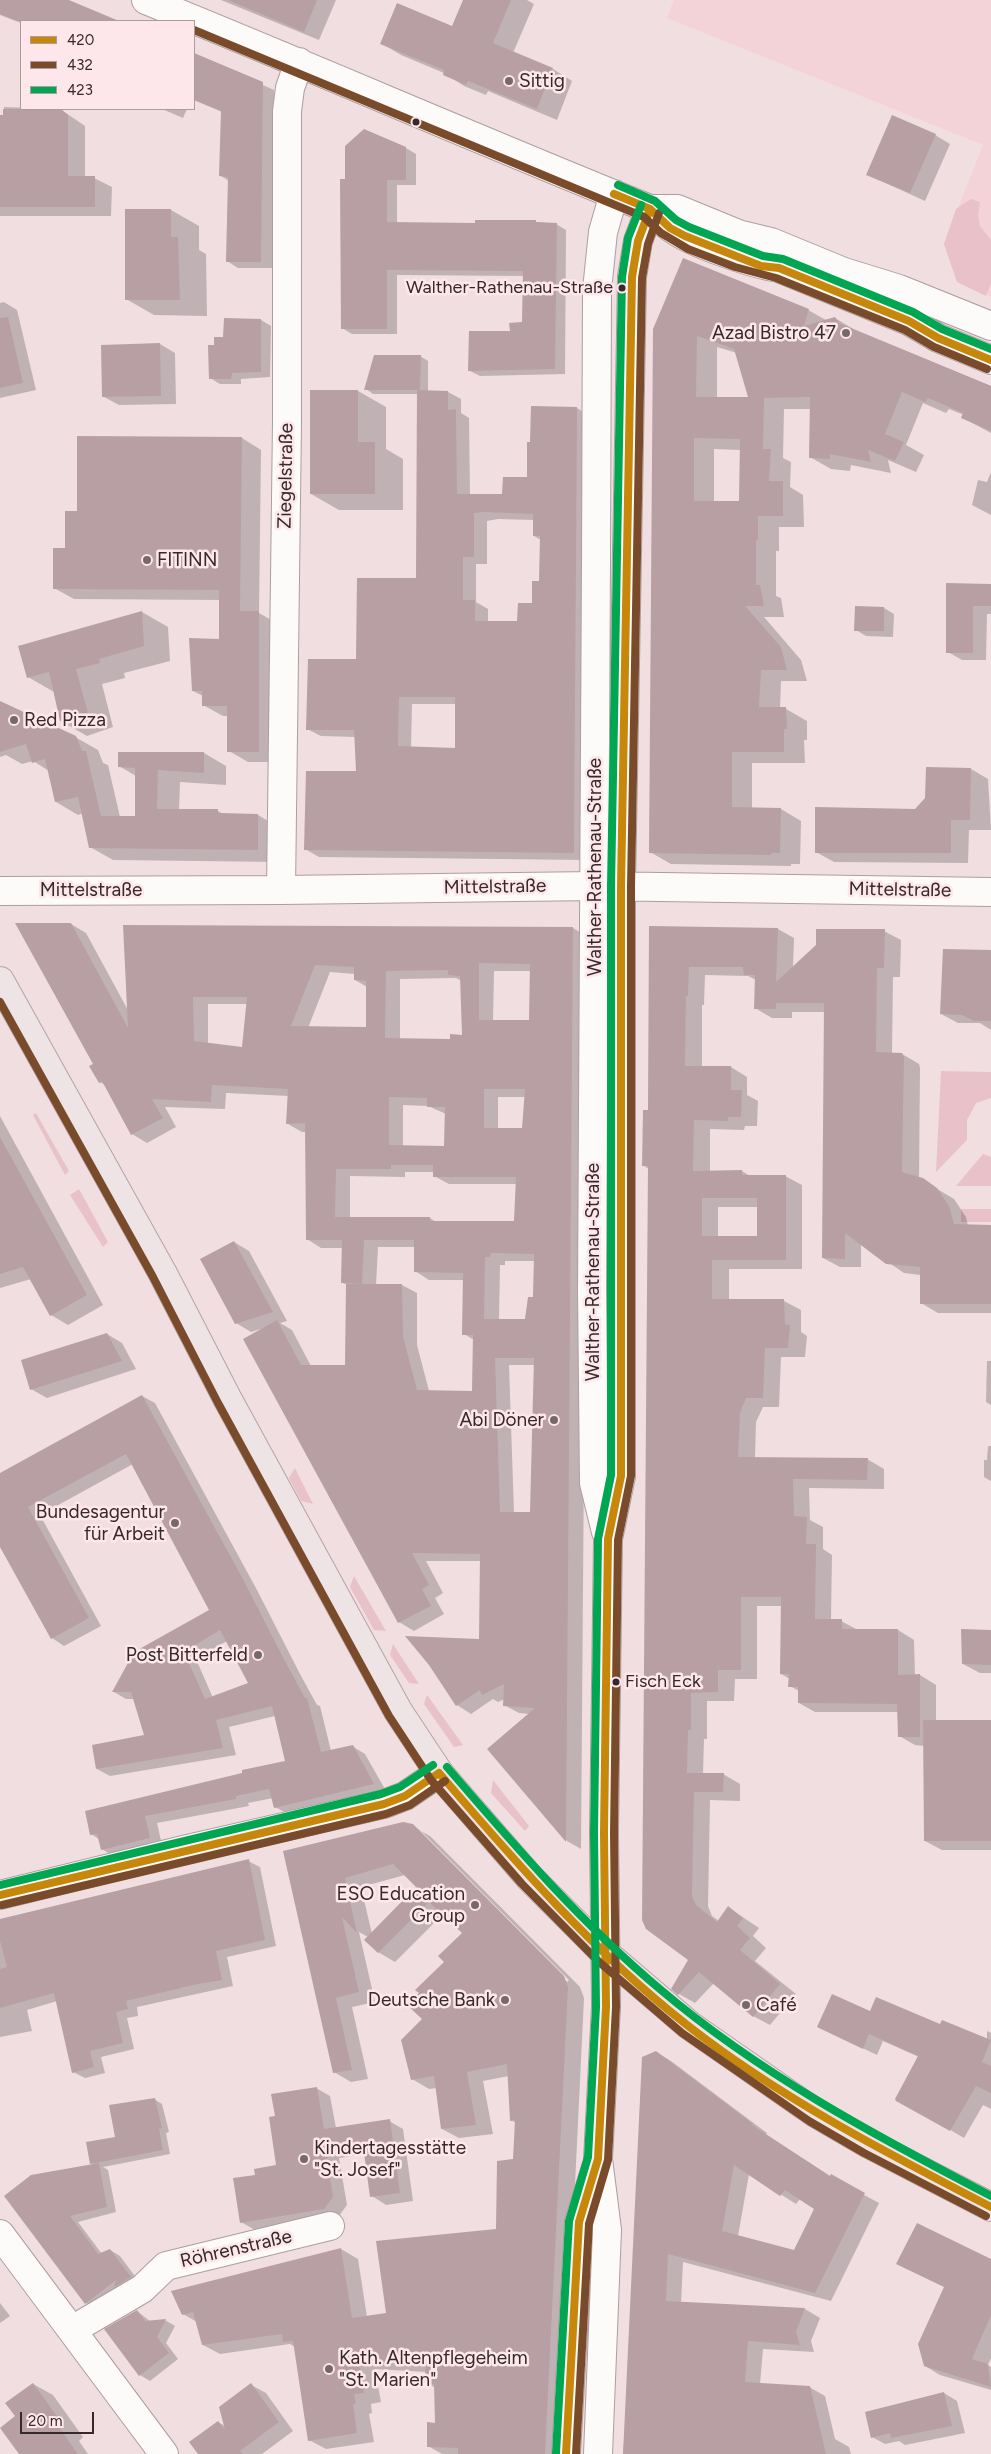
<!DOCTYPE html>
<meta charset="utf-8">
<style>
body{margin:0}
#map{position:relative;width:991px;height:2454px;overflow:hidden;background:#f1dee1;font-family:Figtree,sans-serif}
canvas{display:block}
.legend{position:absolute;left:20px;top:20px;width:175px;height:90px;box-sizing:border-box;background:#fde7eb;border:1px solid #ad9b9e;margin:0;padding:6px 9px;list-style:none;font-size:15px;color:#36292b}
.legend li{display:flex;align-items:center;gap:10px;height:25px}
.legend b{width:25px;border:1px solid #ad9b9e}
.scale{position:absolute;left:20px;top:2412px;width:74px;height:22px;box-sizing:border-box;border:2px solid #36292b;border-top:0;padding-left:6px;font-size:15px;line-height:18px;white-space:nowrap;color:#36292b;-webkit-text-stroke:4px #fde7eb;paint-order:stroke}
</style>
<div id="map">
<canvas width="991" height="2454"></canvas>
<ul class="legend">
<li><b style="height:6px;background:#c7870b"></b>420</li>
<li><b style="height:6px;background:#7a4b2a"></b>432</li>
<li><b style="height:6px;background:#00a651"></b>423</li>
</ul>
<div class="scale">20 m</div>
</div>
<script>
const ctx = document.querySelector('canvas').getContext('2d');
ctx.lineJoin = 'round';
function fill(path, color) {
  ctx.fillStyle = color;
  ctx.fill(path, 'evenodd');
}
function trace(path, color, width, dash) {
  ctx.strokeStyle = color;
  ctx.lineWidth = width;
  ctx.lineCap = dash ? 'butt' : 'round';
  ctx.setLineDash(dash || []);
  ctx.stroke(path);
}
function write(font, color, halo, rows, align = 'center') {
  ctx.font = font + ' Figtree,sans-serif';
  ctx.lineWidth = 5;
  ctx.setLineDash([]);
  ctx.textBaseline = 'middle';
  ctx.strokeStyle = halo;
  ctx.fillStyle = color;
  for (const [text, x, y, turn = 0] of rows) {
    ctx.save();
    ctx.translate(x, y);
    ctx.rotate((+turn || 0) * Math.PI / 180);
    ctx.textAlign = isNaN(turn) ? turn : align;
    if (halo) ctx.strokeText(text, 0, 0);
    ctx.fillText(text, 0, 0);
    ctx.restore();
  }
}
const built = new Path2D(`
 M674,0H991V297L957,282L944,244L983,145L667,18Z`);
const green = new Path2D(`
 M971,199L980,202L978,215L980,226L991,240V283L986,296L957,282L944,244L956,209Z
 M941,1071L991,1072V1098L976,1103L967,1120V1140L936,1172Z
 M36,1113L69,1171L65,1175L33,1115Z
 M983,1154L991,1157V1186H956Z
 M79,1189L108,1242L103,1247L70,1195Z
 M961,1209H991V1222H961Z
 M295,1468L313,1504L301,1501L289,1478Z
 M354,1576L386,1631L374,1630L350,1587Z
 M393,1644L419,1684L409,1683L390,1655Z
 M427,1695L463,1745L454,1747L424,1704Z
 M493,1780L529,1826L525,1831L491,1793Z`);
const shadow = new Path2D(`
 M0,0H63L65,1L57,21H21V23L0,15Z
 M221,0H336L319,40Z
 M465,0H527L534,4L513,53L553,69L572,81L557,120L488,91L486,95L464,86L444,73L401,55L381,43L453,28Z
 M194,54L274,90L272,268H238L227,261L229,181L221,176L222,112L194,100Z
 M4,107L60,109L85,126V177L94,178L112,187L111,216H0V116H4Z
 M162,109H187L183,118Z
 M935,135L950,144L925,201L868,175Z
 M406,148L416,154V185H397V224H477L536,222L556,224L566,230L565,374L480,376L470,371L523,323L524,276L397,275V334H352L342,328L347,180Z
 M171,210L199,226V250L206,254L207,316L154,315L126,299Z
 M4,302L17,310L36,390L0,398V303Z
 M808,310L826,320L835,318L855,330L991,386V433L963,418L964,415L949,409L946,413L923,403L906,445L924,455L916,472L888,460L891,473L851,465L850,471L831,469L810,457L811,409H784L783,458L791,462L790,487L803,495L804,527H779V551H776V596L781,598L784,617H764L801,660L807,681H781L780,709H786L807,721V740H804L805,763H752V808L781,809L801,821L800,864H791V866L671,864L650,852L654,329ZM717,347L737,353L750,398H717ZM714,449L741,450L740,502H714Z
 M261,320L271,326L270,377L241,379V384H220L210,378L215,346L225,339Z
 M160,344L175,353L176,404L119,405L104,397Z
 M420,356L428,361V392H448L461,399V413L469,418L470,495H504L528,478L577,408L590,416L587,860L319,857L305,849L358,772L356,737L321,736L307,729L418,579V394H373L366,389ZM498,519L534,520V536L541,540V583L533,604L518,622H488V609L476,602V564H487V521ZM412,704H457V750L411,748Z
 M358,391L386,407V449L403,459V510H339L311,494Z
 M242,438L261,450L259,613L278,624V762H248L229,751L228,716H223L203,705V696L193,691L220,640L221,600L74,599L54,588L78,512Z
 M991,472V515L972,505L978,480L987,482Z
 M948,584L991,585V614H987L986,660H962L948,652Z
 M856,607L884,608L894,614L893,637L866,636L856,630Z
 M142,612L168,627L170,661L124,673L125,678L102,684L113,727L87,736L61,721L54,692L28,677L19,647Z
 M0,703L75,737L98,750L103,763L108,765L120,817L136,818V776L119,766L204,753L226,766V785L180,782L179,811H218L225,815H258L280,828V862L113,860L90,847L83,813L78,815L56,802L49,771L33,761L22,764L6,755L0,757Z
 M971,769L988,779L991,830H969L968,863L834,862L816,852L915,810Z
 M71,924L86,933L129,1012L124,926L573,928L588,937L581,1849L567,1841L489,1749L529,1714L519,1713L504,1705L505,1699L498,1702L493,1699L471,1714L457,1705L481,1641V1561H426L443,1593L435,1598L444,1614L414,1631L399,1622L261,1329L251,1332L236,1323L234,1242L249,1251L287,1321L280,1323L292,1330L311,1366L347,1367V1285L342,1282L343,1248H321L307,1239L306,1132H302L288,1124L289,1096L226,1093L225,1109L165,1107L176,1127L147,1143L132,1134L106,1085L99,1082L94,1065ZM494,971H531L530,1022L493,1021ZM330,972L355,974V980L367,987V1028H308ZM456,978L462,981L463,1036L451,1041L400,1040V979ZM208,1004H247L243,1048L208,1044ZM498,1097H525L523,1129H498ZM403,1105L428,1106L446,1114L445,1147L403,1146ZM405,1172H434V1176L449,1184H517L515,1223H437L430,1218H350V1176L405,1177ZM378,1247H415V1271L429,1280H464V1334L474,1340V1392L429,1391L417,1345V1293L402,1285H376ZM505,1261H535V1298L526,1320H499L500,1265H505ZM509,1365H535L531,1513H514Z
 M650,927L778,929L794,938L793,968L884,931L901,940L900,977H893L892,1054H902L919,1064L920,1068L919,1178L954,1199L966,1217L968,1226H991V1313H938L921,1303V1275L904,1273L861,1244V1267H840L823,1258L825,1012H792V1018H772L755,1008L756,980L748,976L705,975L704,1005H702V1067H731L747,1077V1095L758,1101L757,1126H745L744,1130L710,1129V1172L742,1171L750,1176H785L802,1185V1269H729V1300L784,1301L801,1310V1332L807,1336L805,1357H781L779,1407H763L756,1422L755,1458L867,1459L884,1469V1489L809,1488L810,1520L823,1527V1549L832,1555L831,1620L841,1621L858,1630H898L914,1640L915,1676L920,1675L936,1685V1721L991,1720V1850H942L925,1841L924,1746L915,1745L899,1736V1712H815L799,1703V1691L790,1686V1679L781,1674L782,1606H757V1679H735L734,1701H707V1739H704L703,1774H723L740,1784V1801L710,1800L708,1906L712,1916L719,1921L729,1908L759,1928L753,1936L766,1948L755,1961L796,1994L770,2025L753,2016L714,1983L695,2003L679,1994L689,1959L649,1169L644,1166L649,1112ZM718,1207H758V1237H718Z
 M991,951V1030L980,1023H958L941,1014Z
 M0,1116L103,1305L68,1325L51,1315L31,1279L0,1288Z
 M107,1334L122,1343L136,1369L47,1398L31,1389Z
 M987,1361H991V1405L986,1402Z
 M142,1396L155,1403L257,1590L300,1674L317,1705L320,1706L331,1751L352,1746L365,1754L386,1791L288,1814L275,1807L273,1798L248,1803L249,1806L157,1823L162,1845L115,1857L102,1849L99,1839L91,1834L244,1774L287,1762L275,1716L229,1727L236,1755L110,1776L97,1769L146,1736L134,1699H126L114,1692L211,1611L133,1464L40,1515L101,1626L64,1646L52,1638L0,1544V1474ZM227,1641L250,1683L213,1698L196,1659Z
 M988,1446H991V1481L984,1477V1460H987Z
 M991,1631V1673H980L963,1664Z
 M412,1826L430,1836L580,1987L584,1998L562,2454H442L428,2446L436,2424V2388L426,2383V2372L375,2369L381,2402L371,2404L372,2413L369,2414L374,2442L326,2449L309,2440L295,2347L290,2344L220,2354L203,2345L197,2322L183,2314L341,2249L358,2259L367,2317L388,2314L497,2230L514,2160L516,2123L511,2120L509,2076L483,2081L493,2134L459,2138L442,2129L437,2088L429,2089L412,2079L424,2019L446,1962L464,1933L443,1914L395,1962L378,1952L368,1937L359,1932L375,2002L352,2007L368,2079L351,2082L334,2072L285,1852ZM417,1831H421L569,1980L567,1982ZM405,1875L418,1887L372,1934L361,1887Z
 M248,1861L260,1867L276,1946L227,1957L233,1986L137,2007L138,2016L127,2018L134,2049L101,2057L105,2073L85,2078L73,2072L57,2001L27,2010L32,2031L0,2037V1921Z
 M871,2013L941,2026L987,2040V2031L991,2033V2109L983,2105L964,2138L896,2098L919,2057L883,2041L877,2055L818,2027Z
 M656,2052L671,2061L767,2133L766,2135L831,2177L879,2203L831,2301L683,2262L681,2303L805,2309L820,2318L811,2341L814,2352L763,2349L760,2384L809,2387L825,2396L835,2439L849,2447L851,2454H623ZM749,2174L796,2204L800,2199L815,2209L794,2251L738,2236Z
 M316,2088L330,2096L336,2128L389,2121L403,2129L413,2201L386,2205L372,2196L366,2154L339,2158L347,2205L338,2217L255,2230L241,2222L256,2176L278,2166L276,2118Z
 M154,2099L162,2104L169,2132L166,2133L170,2154L103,2167L108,2170L116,2212L78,2222L102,2254L110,2250L120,2256L140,2283L96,2308L86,2303L6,2196L94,2165L91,2163Z
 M991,2260V2358L988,2365L991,2367V2390L940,2375L925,2366L945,2287L898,2264Z
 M0,2303L10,2316L0,2323Z
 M137,2311L151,2322L165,2320L175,2326L166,2343L178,2359L150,2381L140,2375Z
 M33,2384L53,2395L83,2437L79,2441L88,2454H21L16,2416Z
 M251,2385L266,2393L293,2431L262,2454H199L218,2422L225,2426Z
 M944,2393L957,2401L965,2433L905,2445L899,2441L885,2444L872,2437Z`);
const building = new Path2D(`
 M0,0H69L119,21H17L0,14Z
 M228,0H317L304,32Z
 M463,0H511L493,43L553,68L537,109L468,81L466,85L443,75L444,70L380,44L397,3L452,26Z
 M194,53L263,82L261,262H226L228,177L219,176L221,111L194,100Z
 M3,109H61L68,115V176H95V207H0V115H3Z
 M892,115L936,134L910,193L866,175Z
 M364,129L406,147V180H387V222L475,223V220H536V222L557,223L555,369L468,371L469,331H510L509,323L522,322L523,271L387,270V329H341L340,179H345V146Z
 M125,209H171V237H178L180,300H125Z
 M683,258L809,309L804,326L835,317L839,323L991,386V431L961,418L963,413L928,398L925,402L902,392L885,434L904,442L895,461L868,450L871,462L830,454V459L809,458L810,397L764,398L763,449H771L769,481H783V516H758V539L756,540V585H760L764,606H745L781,647L787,670H761L759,707H786L787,729H784V752H732V807L781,808L780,853H771V855L649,853L653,329ZM697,336L734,349L748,397H696ZM694,438L740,439L739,501H694Z
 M8,317L23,383L0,388V318Z
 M224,318L261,319V372L232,373L231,379H209L208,345H214V337H223Z
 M160,343L161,396L102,397L101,345Z
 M374,355H421L420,390H364Z
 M310,390H358V442H375V494H310Z
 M417,390L448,391V410L456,409L457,494H502L503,477H527V442H530L531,406L577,407L574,853L304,850L306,771H356L354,730H306L308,659H356L357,578H416ZM484,512L533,514V536H540L539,581H532V603H518L517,621H475V600H463V557H474V513ZM399,697H455V748L398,746Z
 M77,436L242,437L240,611H259V752H227V706H202V691H192L189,638L219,639V590L53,589V548H65V511H77Z
 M946,583L991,584V606H973V653H946Z
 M855,606L884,607V631H854Z
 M142,611L144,646L99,659L100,663L76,669L88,713L60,721L49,672L27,678L18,646Z
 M0,701L76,736L82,751H86L101,816H135V768L118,767V752H204V773L158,770L157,809H218V813L258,814V850L89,848L78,797L55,802L45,759L32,763L26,744L0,752Z
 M926,767L971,768L970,820H951V853H815V807L915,809L925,798Z
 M15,923H71L128,1028L123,925L573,927L566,1842L487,1749L535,1708L503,1706L504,1684L482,1695L480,1690L456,1706L429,1665L405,1636L479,1639L480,1554L412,1553L429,1585L422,1589L431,1606L398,1623L243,1339L277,1320L301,1365H345L346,1284H402L403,1336L417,1390L472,1391L473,1335H462L463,1273L414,1272V1240H364L362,1284L341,1283L342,1240H306L305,1123L286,1124L288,1089L212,1085L211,1102L152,1099L163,1118L131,1135L102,1081L99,1083L89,1066L93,1064ZM479,963L530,964L529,1020H479ZM315,965L354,967V980L366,981V1027L291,1026ZM448,970V975L460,976L462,1035L450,1034V1039L385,1038L386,971ZM193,997H247L242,1047L194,1041ZM484,1089H525L522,1128H484ZM389,1097L427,1098V1107H445L444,1146L389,1145ZM391,1165H433V1177H516L514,1221H430V1217H335L336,1169H391ZM491,1253L534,1254L533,1297H528L525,1319H484L485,1257H490ZM495,1358H534L530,1512H500Z
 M649,926L778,928L776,982L816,945V929H885L884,968H877L876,1052L902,1053L904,1057L902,1172L923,1178L937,1188L949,1206L954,1224L991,1225V1304H920V1267L886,1264L845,1233V1259L822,1258L824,1003H776V1009H754L755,975H744L743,967H689L688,996H686L685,1066H731V1090H742L741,1117H728V1121L694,1120L693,1171L742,1170V1175H786V1260H712V1299H784L785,1324L790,1325L788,1348H765L763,1398H746L740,1413L738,1457L868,1458L867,1480L793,1479L794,1516L807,1517L806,1544H816L815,1619H842V1629H898V1675L920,1674V1737H898L897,1704L798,1703V1687H788L789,1674H780L781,1597H741V1670H718V1692L691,1693V1730H688L687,1773H724L723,1792H694L692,1896L696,1905L717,1922L728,1906L743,1918L737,1926L750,1938L740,1950L780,1984L753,2017L699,1972L678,1995L671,1989L688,1960L646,1929L642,1920L648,1166H642L643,1110H648ZM702,1198H757V1236H702Z
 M943,949L991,950V1021H974L962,1015L940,1014Z
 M0,1137L87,1295L50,1316L23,1267L0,1274Z
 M234,1241L273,1312L235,1324L200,1259Z
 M107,1333L122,1361L30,1390L21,1360Z
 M142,1395L244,1581L287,1665L305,1698H307L321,1752L353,1745L374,1784L274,1808L269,1789L236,1796V1799L145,1816L150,1838L101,1850L97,1834L90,1835L85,1811L242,1773V1770L285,1761L272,1706L216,1720L223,1748L96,1769L92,1745L144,1735L131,1692H112L134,1652L209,1610L126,1454L28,1507L89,1618L51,1639L0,1547V1473ZM220,1630L248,1683L205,1699L184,1652Z
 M961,1629L991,1630V1665L962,1664Z
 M923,1720H991V1841H924Z
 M403,1822L413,1824L564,1976L568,1987L545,2454H458V2448L427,2447V2422L435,2423L434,2384L424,2383L426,2364L359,2360L364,2393L354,2394L356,2404H353L357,2433L308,2441L293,2341L283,2342L282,2334L202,2345L193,2312L182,2315L171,2291L341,2248L352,2318L386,2313L376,2241L496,2229L497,2161L513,2159L515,2120L510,2121L507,2064L467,2072L476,2125L441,2129L434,2076L411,2080L401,2040L422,2019L407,2005L419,1993L415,1990L444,1962L438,1956L462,1933L429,1902L378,1953L364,1940L416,1887L393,1864L345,1878L357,1933L342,1917L359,1992L336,1998L352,2070L333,2073L283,1851Z
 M249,1859L265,1940L216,1951L222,1980L198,1984L126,2001L128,2009L116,2012L123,2043L90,2051L94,2067L72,2073L54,1993L0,2008V1969L7,1967L0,1941V1919Z
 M832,1994L870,2011L876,1997L940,2024L942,2020L991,2040L982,2062L991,2066V2093L976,2086L950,2131L896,2101L895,2099L918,2056L869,2034L863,2049L817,2027Z
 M656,2051L753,2124L752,2125L830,2176L831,2174L865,2193L815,2293L668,2254L666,2301L805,2308L796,2332L800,2345L748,2341L745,2382L810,2386L826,2454H623L642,2057ZM734,2165L780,2196L785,2190L814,2209L794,2250L722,2231Z
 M317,2087L324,2129L390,2119L400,2193L370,2197L363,2145L326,2150L333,2197L324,2209L240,2223L233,2178L255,2175L254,2169L276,2165L269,2117L275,2116L271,2094Z
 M155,2098L162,2128L159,2129L163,2150L90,2164L86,2142L115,2137L109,2105Z
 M99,2163L107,2207L70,2216L98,2254L110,2249L131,2277L114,2287L116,2280L85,2304L4,2196L31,2175Z
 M917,2223L991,2259V2315L972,2359L988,2364L991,2387L924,2366L918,2344L944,2287L896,2264Z
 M137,2310L145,2321L166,2319L157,2337L169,2353L139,2376L104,2329Z
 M33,2383L64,2426L60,2429L78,2454H19L0,2428L15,2416L5,2403Z
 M251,2383L279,2422L240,2451L243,2454H198L189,2442L218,2421L225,2430L219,2407Z
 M944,2392L952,2426L891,2438L890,2433L871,2438L865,2412Z`);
const minor = new Path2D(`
 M146,0C314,68 481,141 650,209C656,215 662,222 670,227C691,243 752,264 779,268L909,321L938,338L991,360
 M650,209H677L738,234L771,242L844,272L899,289L991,326
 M281,890L287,422V111L290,88L299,62
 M0,891L281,890L595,886L991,892
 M606,1532L594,1483L592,1289L596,561L597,290L603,232L614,194
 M0,1895L187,1849L384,1804L405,1796L439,1773
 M0,2234L164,2454
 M72,2330L142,2289L166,2266L330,2226
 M566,2454L579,2222L596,2168
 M598,2454L607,2230L598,2159L606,2007L604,1833L608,1539L621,1476V886L632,277L638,241L650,209`);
const major = new Path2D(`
 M0,981L162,1272L227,1398L398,1711L439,1773L529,1877L605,1953L689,2025L814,2112L869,2144L991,2207`);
const bus1 = new Path2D(`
 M614,194L650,209L670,228L685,236L761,266L779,268L909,321L938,338L991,360
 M439,1773C516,1863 594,1952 687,2025C780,2098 887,2153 991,2207
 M0,1895L384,1804L405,1796L439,1773
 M566,2454L579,2222L598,2159L606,2007L604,1833L608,1539L621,1476V886L632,277L638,241L650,209`);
const bus2 = new Path2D(`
 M194,30L644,217L661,233L688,249L735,267L776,278L905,330L934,347L987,369
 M0,1002L153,1277L218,1403L389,1716L431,1780L522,1884L598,1961L682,2033L809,2121L864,2153L986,2216
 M2,1905L386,1814L410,1805L445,1781
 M576,2454L589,2224L608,2160L616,2007L614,1833L618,1540L631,1476V886L642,278L648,244L659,213`);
const bus3 = new Path2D(`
 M618,185L655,201L676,220L689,227L763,256L783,259L913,312L942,329L991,349
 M447,1767C514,1845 582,1924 661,1990C760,2074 876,2136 991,2196
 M0,1885L381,1794L400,1787L433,1765
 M556,2453L569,2221L588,2157L596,2007L594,1833L598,1539L611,1475V886L622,277L628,238L641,205`);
const markers = [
 [509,81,5,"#77686b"],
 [416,122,4.5,"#36292b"],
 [622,288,4.5,"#36292b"],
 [846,333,5,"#77686b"],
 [147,560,5,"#77686b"],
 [14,720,5,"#77686b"],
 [554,1420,5,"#77686b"],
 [175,1523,5,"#77686b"],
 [258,1655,5,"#77686b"],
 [616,1682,4.5,"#36292b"],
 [475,1905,5,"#77686b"],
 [505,2000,5,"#77686b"],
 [746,2005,5,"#77686b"],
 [304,2159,5,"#77686b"],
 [329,2369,5,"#77686b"]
];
const busNames = [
 ["Walther-Rathenau-Straße",613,288],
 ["Fisch Eck",625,1682,"left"]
];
const poiNames = [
 ["Sittig",519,81],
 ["Azad Bistro 47",836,333,"right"],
 ["FITINN",157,560],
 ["Red Pizza",24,720],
 ["Abi Döner",544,1420,"right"],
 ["Bundesagentur",165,1512,"right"],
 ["für Arbeit",165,1534,"right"],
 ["Post Bitterfeld",248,1655,"right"],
 ["ESO Education",465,1894,"right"],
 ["Group",465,1916,"right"],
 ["Deutsche Bank",495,2000,"right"],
 ["Café",756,2005],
 ["Kindertagesstätte",314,2148],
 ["\"St. Josef\"",314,2170],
 ["Kath. Altenpflegeheim",339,2358],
 ["\"St. Marien\"",339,2380]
];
const streetNames = [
 ["Ziegelstraße",286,476,-89],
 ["Walther-Rathenau-Straße",595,867,-90],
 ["Mittelstraße",495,887,-1],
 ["Mittelstraße",91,890],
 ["Mittelstraße",900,890,1],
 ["Walther-Rathenau-Straße",593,1272,-90],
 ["Röhrenstraße",236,2249,-13]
];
fill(built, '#f3d2d8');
fill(green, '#e9c1c8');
fill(shadow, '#0003');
fill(building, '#b79fa4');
trace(minor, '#ac9ea0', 30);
trace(major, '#b7a1a5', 30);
trace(minor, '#fdfafa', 28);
trace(major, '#eee4e6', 28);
trace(bus1, '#c7870b', 8);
trace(bus2, '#7a4b2a', 8);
trace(bus3, '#00a651', 8);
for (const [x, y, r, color] of markers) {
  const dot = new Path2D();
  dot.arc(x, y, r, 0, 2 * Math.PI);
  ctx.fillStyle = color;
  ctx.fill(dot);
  trace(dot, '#fde7eb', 2);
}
write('18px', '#36292b', '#fde7eb', busNames, 'right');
write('19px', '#36292b', '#fde7eb', poiNames, 'left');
write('19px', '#36292b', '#fde7eb', streetNames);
</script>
